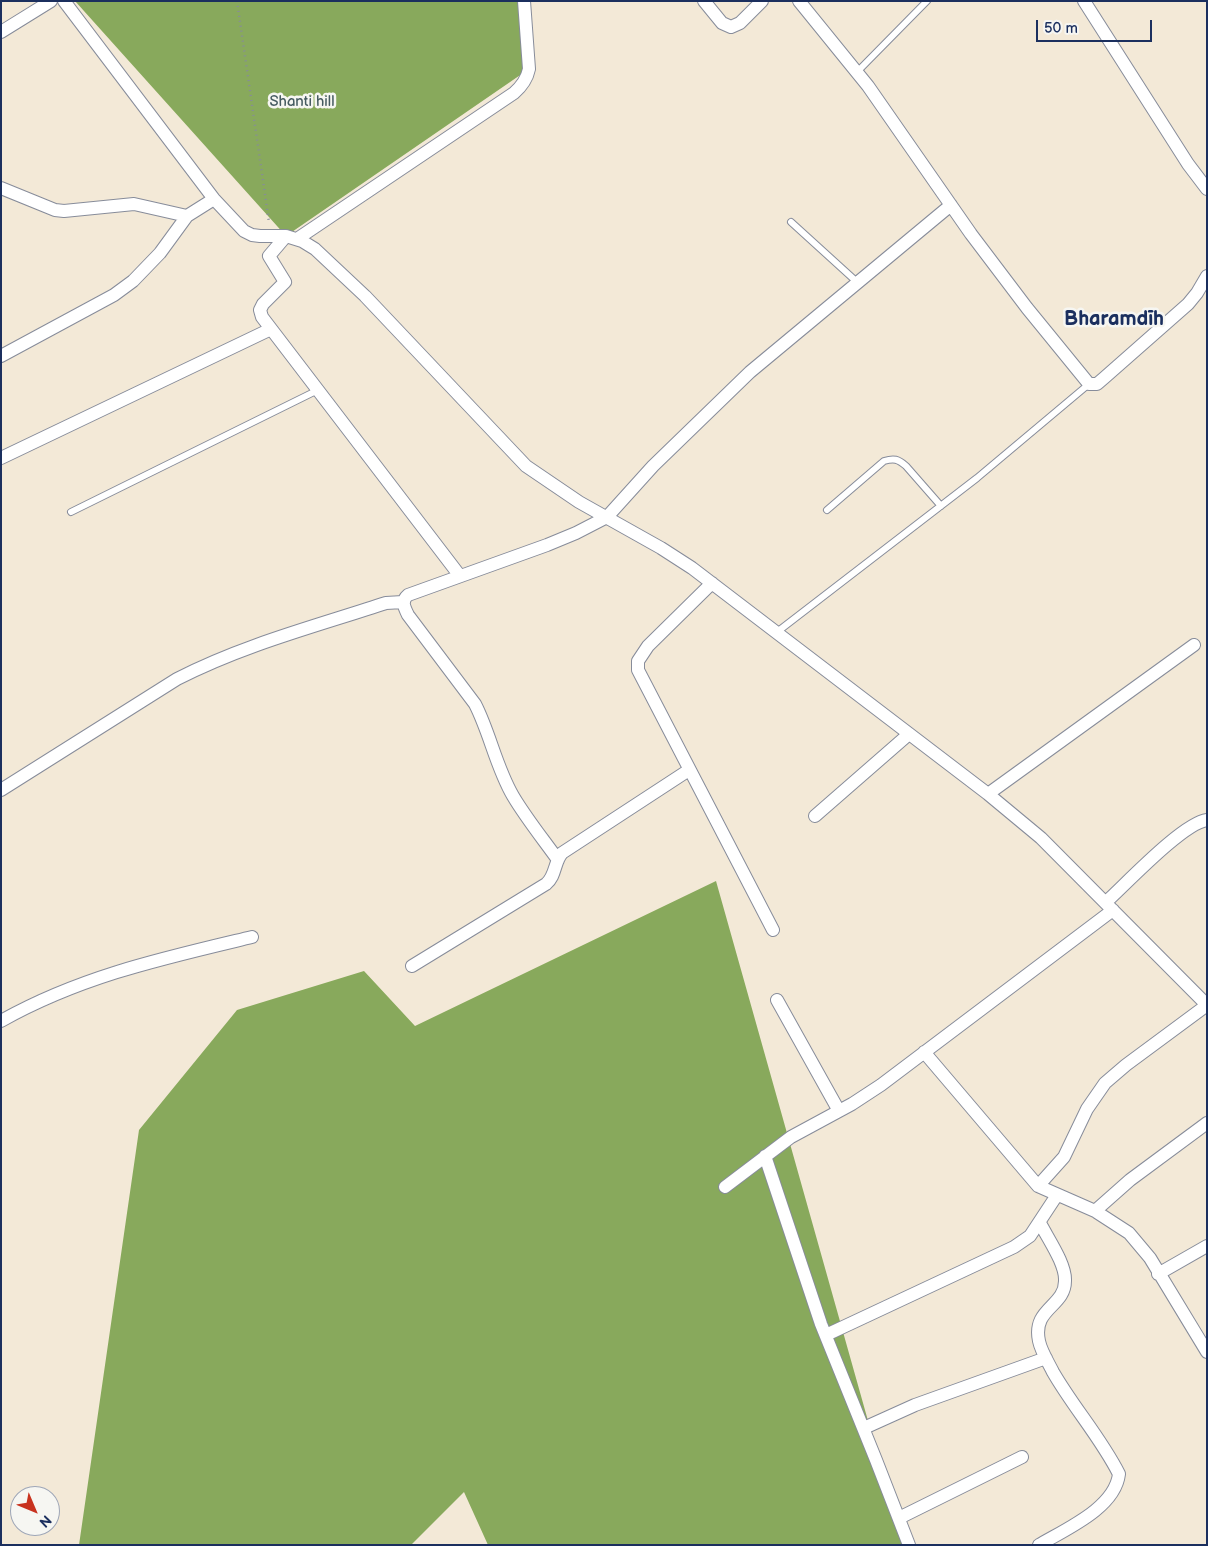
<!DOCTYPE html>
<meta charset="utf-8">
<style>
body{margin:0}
#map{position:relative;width:1208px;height:1546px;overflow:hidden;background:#f3e9d7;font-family:"Balsamiq Sans",sans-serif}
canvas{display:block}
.frame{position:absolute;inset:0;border:2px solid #1b2f5e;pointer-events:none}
.north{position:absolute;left:10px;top:1486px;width:50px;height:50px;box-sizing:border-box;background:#f6f6f2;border:1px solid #9ea6b7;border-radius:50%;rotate:135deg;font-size:14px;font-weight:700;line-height:20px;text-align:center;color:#1b2f5e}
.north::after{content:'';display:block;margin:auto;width:18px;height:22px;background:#c8321e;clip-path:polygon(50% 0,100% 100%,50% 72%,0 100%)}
.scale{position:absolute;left:1036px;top:20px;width:116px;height:22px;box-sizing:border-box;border:2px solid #1b2f5e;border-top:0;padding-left:6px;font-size:15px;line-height:18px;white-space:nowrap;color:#1b2f5e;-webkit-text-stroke:4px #f6f6f2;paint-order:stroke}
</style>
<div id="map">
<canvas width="1208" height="1546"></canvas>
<div class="frame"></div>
<div class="north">N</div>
<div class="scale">50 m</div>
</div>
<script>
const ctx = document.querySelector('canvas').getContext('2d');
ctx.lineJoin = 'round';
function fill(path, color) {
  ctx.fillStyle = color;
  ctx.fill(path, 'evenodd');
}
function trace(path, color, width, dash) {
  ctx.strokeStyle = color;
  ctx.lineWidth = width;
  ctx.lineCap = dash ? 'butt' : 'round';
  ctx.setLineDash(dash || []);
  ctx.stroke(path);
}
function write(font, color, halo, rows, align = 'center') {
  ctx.font = font + ' "Balsamiq Sans",sans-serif';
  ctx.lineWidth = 5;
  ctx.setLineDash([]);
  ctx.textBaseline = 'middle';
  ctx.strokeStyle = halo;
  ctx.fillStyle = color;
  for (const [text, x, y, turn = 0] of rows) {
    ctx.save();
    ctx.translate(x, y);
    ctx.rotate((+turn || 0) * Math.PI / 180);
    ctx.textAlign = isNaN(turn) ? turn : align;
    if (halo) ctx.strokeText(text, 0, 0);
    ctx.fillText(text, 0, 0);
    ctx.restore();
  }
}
const forest = new Path2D(`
 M75,1H524L529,69L286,236Z
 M716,881L903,1545H488L464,1492L411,1545H79L139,1130L237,1010L364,971L415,1026Z`);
const path = new Path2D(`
 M237,1L269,222`);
const lane = new Path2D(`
 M857,72L927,1
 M791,222L857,282
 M827,510L884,461C894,458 898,459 906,466L941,506
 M71,512L318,390
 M777,632L977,478L1089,384`);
const street = new Path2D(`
 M64,1L214,199L244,231L252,235L260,236H286L302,241L315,249L365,296L526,466L579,502L661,548L692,568L988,794L1041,838L1207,1005
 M704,1L722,23L731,27L740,23L762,1
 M799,1L868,86L971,234L1027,308L1089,384H1097L1104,378L1188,304L1197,293L1207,276
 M1084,1L1188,164L1207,189
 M1,32L51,1
 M1,188L55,210L64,211L134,204L187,216L214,199
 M286,236L269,256L285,282L263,304L260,310L262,317L460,576
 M297,239L514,93C522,86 527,79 529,69L524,1
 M1,356L114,295L133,281L160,253L187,216
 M1,458L271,329
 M712,583L648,646L638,661V670L773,930
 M1,790L177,679C243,645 316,626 386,603L403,602
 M988,794L1194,645
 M815,816L909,734
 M558,860C543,839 526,818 513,796C496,767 490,733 475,704L408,615C404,607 401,601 408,595L547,545L576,533L607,517L653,466L750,372L951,205
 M1106,902C1126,884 1183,823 1207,820
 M412,966L546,884C556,876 554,862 562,853L689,770
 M777,1000L839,1111
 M1,1021C81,976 164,958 252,937
 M924,1052L1038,1186L1095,1211L1129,1233L1150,1258L1207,1352
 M765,1156L821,1324L876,1460L909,1545
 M1038,1186L1064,1157L1087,1109L1105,1083L1126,1065L1207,1005
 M725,1187L791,1137L852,1104L881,1085L1113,910
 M1095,1211L1130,1180L1207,1123
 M1158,1274L1207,1246
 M826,1335L1014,1247L1030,1236L1057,1195
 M864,1428L915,1405L1046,1358
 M899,1518L1022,1457
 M1039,1545C1066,1529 1115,1508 1119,1474C1101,1438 1073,1407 1053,1372C1048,1362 1041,1351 1039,1341C1032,1308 1065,1307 1065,1281C1066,1264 1048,1239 1040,1223`);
const parkNames = [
 ["Shanti hill",302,102]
];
const districtNames = [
 ["Bharamdīh",1114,320]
];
fill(forest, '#88a95c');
trace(lane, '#878c9a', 8);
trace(street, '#878c9a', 14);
trace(path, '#878c9a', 2.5, [1, 4]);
trace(lane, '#fff', 6);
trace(street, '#fff', 12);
write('15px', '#465b61', '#f6f6f2', parkNames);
write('bold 20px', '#1b2f5e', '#f6f6f2', districtNames);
</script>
